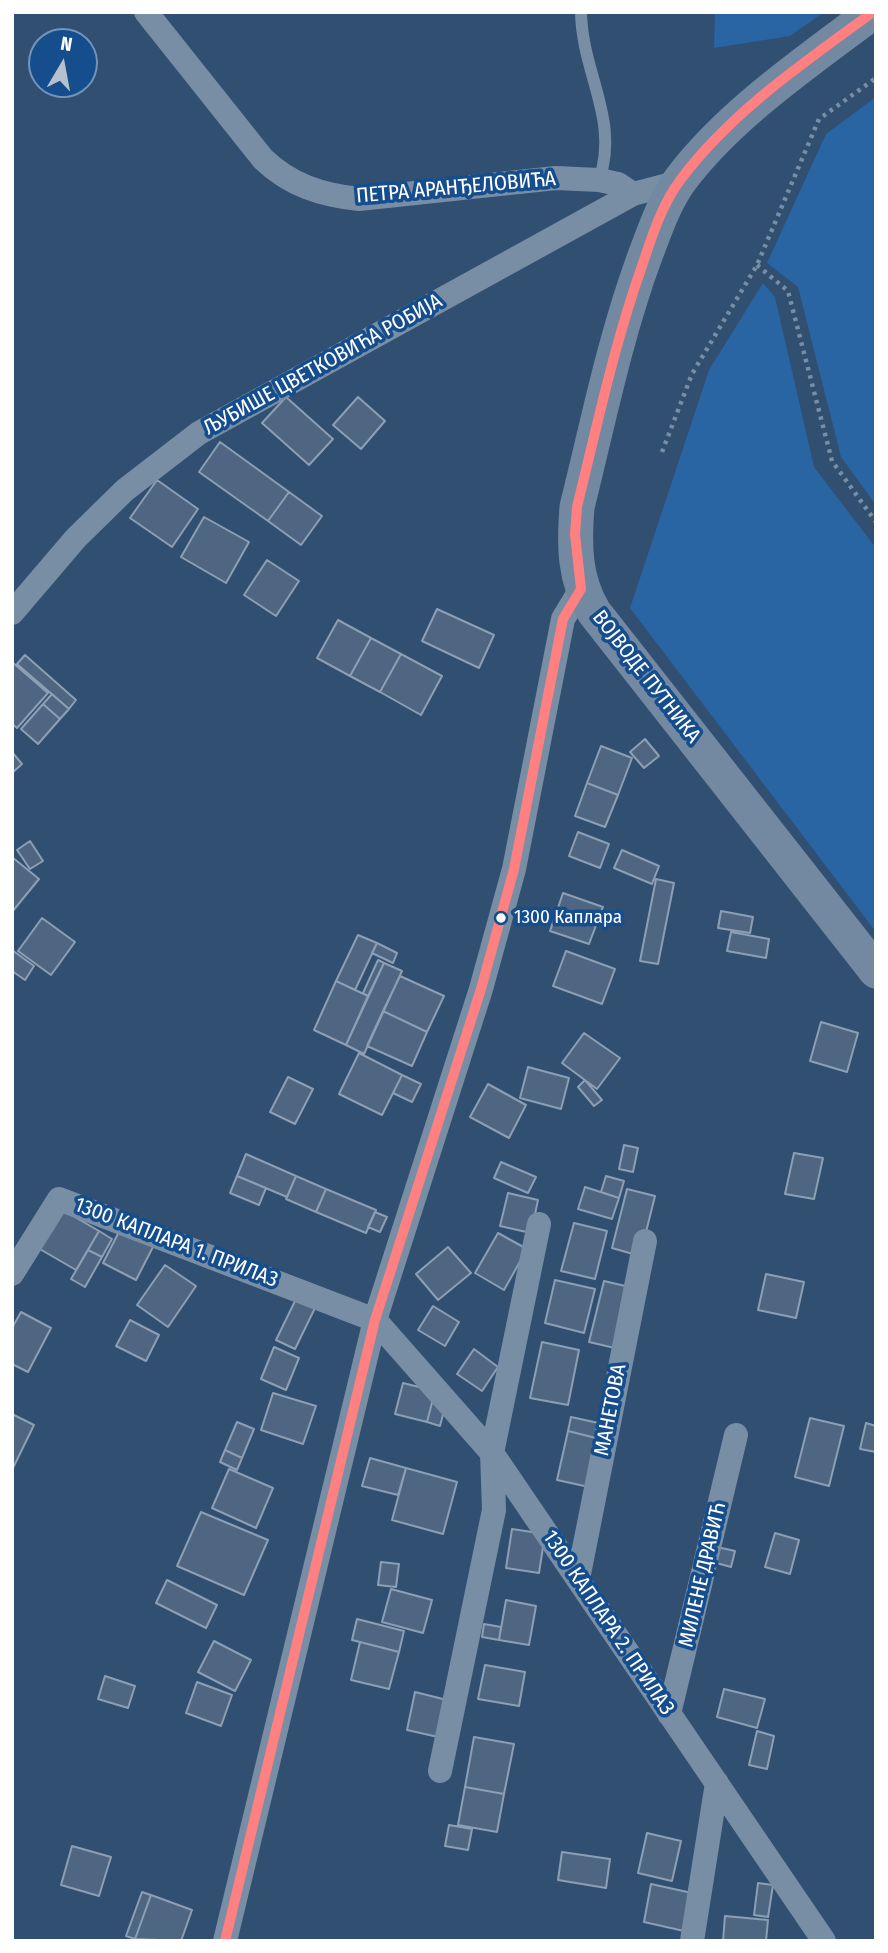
<!DOCTYPE html>
<meta charset="utf-8">
<style>
body{margin:0}
#map{position:relative;width:888px;height:1953px;overflow:hidden;background:#314f71;font-family:"Fira Sans Condensed",sans-serif}
canvas{display:block}
.frame{position:absolute;inset:0;border:14px solid #fff;pointer-events:none}
.north{position:absolute;left:28px;top:28px;width:70px;height:70px;box-sizing:border-box;background:#164d8c;border:2px solid #7394ba;border-radius:50%;rotate:10deg;font-size:19px;font-weight:700;line-height:28px;text-align:center;color:#fff}
.north::after{content:'';display:block;margin:auto;width:24px;height:32px;background:#b7c1cd;clip-path:polygon(50% 0,100% 100%,50% 72%,0 100%)}
</style>
<div id="map">
<canvas width="888" height="1953"></canvas>
<div class="frame"></div>
<div class="north">N</div>
</div>
<script>
const ctx = document.querySelector('canvas').getContext('2d');
ctx.lineJoin = 'round';
function fill(path, color) {
  ctx.fillStyle = color;
  ctx.fill(path, 'evenodd');
}
function trace(path, color, width, dash) {
  ctx.strokeStyle = color;
  ctx.lineWidth = width;
  ctx.lineCap = dash ? 'butt' : 'round';
  ctx.setLineDash(dash || []);
  ctx.stroke(path);
}
function write(font, color, halo, rows, align = 'center') {
  ctx.font = font + ' "Fira Sans Condensed",sans-serif';
  ctx.lineWidth = 7;
  ctx.setLineDash([]);
  ctx.textBaseline = 'middle';
  ctx.strokeStyle = halo;
  ctx.fillStyle = color;
  for (const [text, x, y, turn = 0] of rows) {
    ctx.save();
    ctx.translate(x, y);
    ctx.rotate((+turn || 0) * Math.PI / 180);
    ctx.textAlign = isNaN(turn) ? turn : align;
    if (halo) ctx.strokeText(text, 0, 0);
    ctx.fillText(text, 0, 0);
    ctx.restore();
  }
}
const green = new Path2D(`
 M715,12H824L790,36L714,48Z
 M876,97V505L841,457L798,287L767,263L826,134Z
 M763,283L775,297L814,467L876,548V932L630,608L709,370Z`);
const building = new Path2D(`
 M286,397L333,439L309,465L262,423Z
 M358,397L385,421L361,449L333,425Z
 M220,442L289,492L268,521L199,472Z
 M157,480L198,509L172,547L130,518Z
 M289,492L322,516L301,545L268,521Z
 M204,517L249,542L226,583L181,557Z
 M267,560L299,581L276,616L244,595Z
 M437,609L494,635L479,668L422,641Z
 M338,620L371,638L350,676L317,658Z
 M371,638L401,654L380,692L350,676Z
 M401,654L442,676L421,715L380,692Z
 M25,655L76,700L69,709L17,664Z
 M12,662L48,693L17,728L12,724Z
 M52,694L69,709L60,719L43,704Z
 M43,704L60,719L38,744L21,729Z
 M645,739L659,756L644,768L630,752Z
 M601,746L632,758L618,795L587,783Z
 M12,752L22,764L12,773Z
 M587,783L618,795L605,827L575,816Z
 M578,832L609,844L600,868L569,856Z
 M30,841L43,861L30,869L17,850Z
 M622,850L659,866L652,884L614,868Z
 M12,857L39,879L12,912Z
 M656,879L674,883L658,964L640,961Z
 M563,893L603,907L589,944L550,931Z
 M721,911L753,917L750,933L718,928Z
 M42,918L75,942L51,975L18,951Z
 M731,932L769,939L766,958L727,951Z
 M358,935L377,943L355,990L336,981Z
 M377,943L397,953L393,963L372,953Z
 M12,950L34,966L25,980L12,971Z
 M566,951L615,969L602,1004L553,986Z
 M378,960L384,963L368,996L363,993Z
 M384,963L402,971L364,1054L346,1045Z
 M400,976L444,996L427,1032L383,1011Z
 M336,981L368,996L346,1045L314,1030Z
 M383,1011L427,1032L412,1066L367,1046Z
 M821,1022L858,1033L847,1072L810,1061Z
 M584,1033L620,1058L597,1089L562,1063Z
 M359,1053L402,1075L382,1115L339,1094Z
 M528,1067L569,1078L561,1109L520,1098Z
 M402,1075L421,1084L412,1102L393,1093Z
 M288,1077L313,1089L295,1124L270,1112Z
 M585,1080L602,1100L594,1106L578,1087Z
 M488,1084L526,1105L509,1138L470,1117Z
 M624,1145L638,1148L633,1172L619,1169Z
 M794,1153L823,1158L814,1199L785,1194Z
 M246,1154L296,1176L287,1197L237,1176Z
 M501,1162L536,1177L528,1193L494,1178Z
 M237,1176L266,1188L259,1205L230,1193Z
 M296,1176L326,1189L316,1212L286,1199Z
 M606,1176L624,1181L619,1198L601,1192Z
 M585,1187L619,1198L612,1219L578,1209Z
 M326,1189L376,1210L366,1233L316,1212Z
 M627,1189L655,1196L640,1256L612,1248Z
 M508,1193L538,1200L531,1233L500,1226Z
 M61,1209L99,1231L76,1270L38,1248Z
 M375,1212L387,1217L380,1232L368,1227Z
 M574,1223L607,1231L595,1279L561,1271Z
 M121,1228L154,1245L136,1280L103,1263Z
 M99,1231L112,1239L102,1257L88,1250Z
 M498,1233L527,1249L504,1290L475,1273Z
 M448,1247L471,1273L438,1300L416,1274Z
 M88,1250L102,1257L85,1287L71,1279Z
 M165,1265L196,1286L168,1327L137,1305Z
 M766,1274L804,1282L796,1318L758,1310Z
 M555,1280L595,1289L584,1333L545,1323Z
 M604,1281L634,1288L619,1349L589,1342Z
 M296,1299L315,1308L295,1349L276,1340Z
 M433,1306L459,1322L445,1346L418,1330Z
 M21,1312L51,1328L28,1372L12,1364V1328Z
 M130,1320L159,1335L146,1361L116,1346Z
 M542,1342L579,1350L568,1405L530,1398Z
 M274,1347L299,1358L286,1390L261,1379Z
 M474,1349L498,1367L482,1391L457,1374Z
 M403,1383L435,1391L427,1422L395,1414Z
 M273,1393L316,1406L303,1444L261,1430Z
 M433,1399L446,1403L440,1426L427,1422Z
 M12,1414L34,1425L12,1470Z
 M571,1417L603,1424L600,1439L568,1431Z
 M810,1418L844,1426L829,1486L795,1477Z
 M237,1422L254,1429L242,1458L225,1450Z
 M866,1423L876,1426V1452L860,1449Z
 M568,1431L600,1439L589,1487L557,1480Z
 M225,1450L242,1458L237,1470L220,1462Z
 M370,1458L406,1468L398,1495L362,1486Z
 M406,1468L457,1482L443,1534L392,1520Z
 M229,1469L273,1488L256,1528L212,1508Z
 M201,1512L268,1540L244,1595L177,1566Z
 M512,1529L545,1534L539,1573L506,1568Z
 M775,1533L799,1540L790,1574L765,1567Z
 M717,1547L735,1551L731,1567L713,1562Z
 M381,1562L399,1564L396,1587L378,1585Z
 M167,1580L217,1605L206,1628L156,1603Z
 M391,1589L432,1600L423,1633L382,1622Z
 M506,1600L536,1606L529,1645L499,1640Z
 M357,1619L404,1631L399,1652L352,1640Z
 M484,1624L501,1627L499,1640L482,1637Z
 M214,1641L251,1660L235,1691L198,1672Z
 M360,1642L399,1652L389,1689L351,1680Z
 M485,1665L525,1672L519,1706L478,1699Z
 M105,1676L135,1686L128,1708L98,1699Z
 M197,1682L232,1695L221,1726L186,1713Z
 M724,1689L765,1699L757,1728L717,1717Z
 M415,1692L447,1700L438,1737L407,1730Z
 M757,1731L774,1736L767,1769L749,1765Z
 M474,1737L514,1744L504,1794L465,1787Z
 M465,1787L504,1794L497,1832L458,1825Z
 M449,1825L472,1829L468,1850L445,1846Z
 M647,1833L681,1841L672,1881L638,1873Z
 M72,1846L111,1857L99,1896L61,1885Z
 M562,1852L610,1859L606,1888L558,1880Z
 M758,1883L773,1885L768,1917L754,1915Z
 M651,1884L692,1893L684,1931L644,1922Z
 M142,1892L151,1895L135,1939L126,1936Z
 M151,1895L192,1910L181,1941L135,1939Z
 M725,1916L768,1920L766,1941H723Z`);
const path = new Path2D(`
 M757,265L788,291L832,461L876,522
 M662,452L692,374L757,265L819,119L876,78`);
const lane = new Path2D(`
 M581,12C582,74 620,120 599,180`);
const street = new Path2D(`
 M146,12L263,159C290,185 321,195 359,199L556,178L599,180L618,184L633,194
 M12,613L76,538L125,490L199,433L633,194L679,182
 M12,1274L59,1199L375,1320L492,1453L824,1941
 M578,1579L645,1241
 M669,1714L736,1435
 M440,1771L494,1510L492,1453L539,1224
 M225,1941L375,1320L481,989L514,869L563,619L581,589
 M692,1941L717,1783`);
const secondary = new Path2D(`
 M873,12C808,61 730,114 681,179C664,202 655,230 645,256C615,337 598,423 577,507C574,545 574,579 594,612L876,971`);
const bus1 = new Path2D(`
 M581,589L575,534L577,507C597,426 614,345 642,266C652,236 662,204 681,179C732,111 805,62 873,12
 M225,1941L375,1320L481,989L514,869L563,619L581,589`);
const markers = [
 [501,918,6,"#fff"]
];
const busNames = [
 ["1300 Каплара",514,918]
];
const streetNames = [
 ["ПЕТРА АРАНЂЕЛОВИЋА",456,188,-5],
 ["ЉУБИШЕ ЦВЕТКОВИЋА РОБИЈА",323,365,-29],
 ["ВОЈВОДЕ ПУТНИКА",646,677,52],
 ["1300 КАПЛАРА 1. ПРИЛАЗ",176,1243,21],
 ["МАНЕТОВА",611,1410,-79],
 ["МИЛЕНЕ ДРАВИЋ",703,1575,-77],
 ["1300 КАПЛАРА 2. ПРИЛАЗ",608,1623,56]
];
fill(green, '#2964a3');
fill(building, '#4e6681');
trace(building, '#8c9fb4', 2);
trace(path, '#788ea5', 4.5, [3.5, 5]);
trace(lane, '#788ea5', 12);
trace(street, '#788ea5', 24);
trace(secondary, '#7389a1', 35);
trace(bus1, '#ff8080', 10);
for (const [x, y, r, color] of markers) {
  const dot = new Path2D();
  dot.arc(x, y, r, 0, 2 * Math.PI);
  ctx.fillStyle = color;
  ctx.fill(dot);
  trace(dot, '#164d8c', 2.5);
}
write('19px', '#fff', '#164d8c', busNames, 'left');
write('21px', '#fff', '#164d8c', streetNames);
</script>
